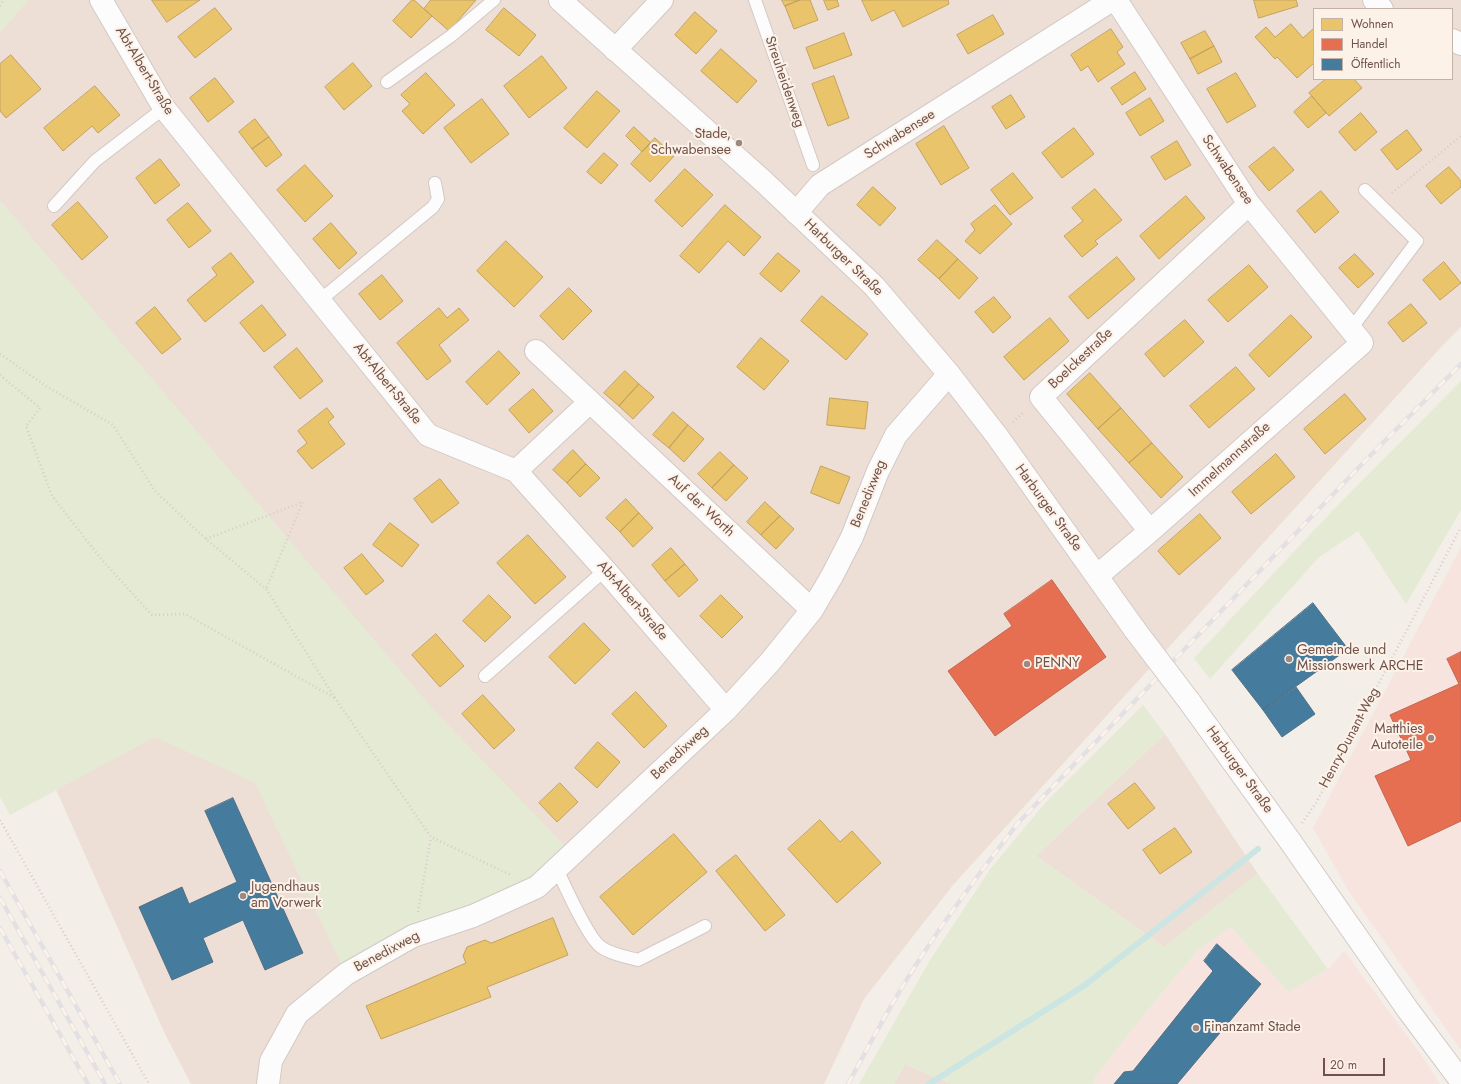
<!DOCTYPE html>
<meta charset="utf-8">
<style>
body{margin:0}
#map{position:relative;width:1461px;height:1084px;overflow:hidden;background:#f4eee8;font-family:Jost,sans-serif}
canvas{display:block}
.legend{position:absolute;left:1313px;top:8px;width:140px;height:72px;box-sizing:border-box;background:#fdf2e8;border:1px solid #c4b2a9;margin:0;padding:5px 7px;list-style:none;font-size:12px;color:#6f524b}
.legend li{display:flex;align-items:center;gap:8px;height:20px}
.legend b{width:20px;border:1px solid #c4b2a9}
.scale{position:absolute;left:1323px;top:1058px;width:62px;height:18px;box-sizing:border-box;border:2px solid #6f524b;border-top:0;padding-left:5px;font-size:12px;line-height:14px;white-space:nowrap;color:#6f524b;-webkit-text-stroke:3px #fdf2e8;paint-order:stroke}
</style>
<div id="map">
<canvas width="1461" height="1084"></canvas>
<ul class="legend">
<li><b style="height:11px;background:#e9c46a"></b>Wohnen</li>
<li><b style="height:11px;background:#e76f51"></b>Handel</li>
<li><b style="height:11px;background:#457b9d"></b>Öffentlich</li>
</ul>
<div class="scale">20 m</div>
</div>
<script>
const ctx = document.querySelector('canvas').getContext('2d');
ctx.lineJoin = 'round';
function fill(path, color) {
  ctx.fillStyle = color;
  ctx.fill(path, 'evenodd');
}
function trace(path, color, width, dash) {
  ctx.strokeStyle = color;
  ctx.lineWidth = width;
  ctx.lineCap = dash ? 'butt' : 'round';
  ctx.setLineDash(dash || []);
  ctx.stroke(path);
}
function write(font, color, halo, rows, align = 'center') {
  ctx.font = font + ' Jost,sans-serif';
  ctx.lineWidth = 4;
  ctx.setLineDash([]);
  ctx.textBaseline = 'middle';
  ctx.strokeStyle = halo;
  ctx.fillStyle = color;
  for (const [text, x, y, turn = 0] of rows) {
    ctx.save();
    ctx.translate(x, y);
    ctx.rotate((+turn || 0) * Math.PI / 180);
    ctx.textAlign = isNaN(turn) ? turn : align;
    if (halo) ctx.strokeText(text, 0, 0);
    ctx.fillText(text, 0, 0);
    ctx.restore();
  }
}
const residential = new Path2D(`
 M0,0H1461V327L1443,345L953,885L864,999L824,1084H191L165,1034L0,664ZM1314,9H1452V79H1314Z
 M1165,734L1258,874L1164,947L1036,856Z
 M905,1064L952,1084H894Z`);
const commercial = new Path2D(`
 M1461,547V1050L1348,890L1313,828Z
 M1231,927L1288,992L1328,969L1344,951L1422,1056L1440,1084H1093L1096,1076L1142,1017L1198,950Z`);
const green = new Path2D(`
 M0,0H29L0,33Z
 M0,200L433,709L573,854L565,862L346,974L255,783L155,737L10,815L0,797Z
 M1461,381V510L1406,604L1358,531L1319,557L1210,679L1194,658L1337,506Z
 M1143,705L1165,734L1036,856L1164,947L1258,874L1328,969L1288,992L1231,927L1198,950L1142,1017L1096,1076L1093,1084H952L905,1064L894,1084H859L930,960L991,868L1046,802Z`);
const homes = new Path2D(`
 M152,0H200L167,22Z
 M412,0H414L432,16L411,38L393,21Z
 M431,0H476L449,31L424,9Z
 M782,0H800L785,6Z
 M800,0H810L818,20L794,29L785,6Z
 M824,0H837L839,6L828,10Z
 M862,0H948L949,4L903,27L894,10L872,21Z
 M1254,0H1296L1298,6L1259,18Z
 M215,8L232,29L195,58L178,37Z
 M504,8L536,35L519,56L486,30Z
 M695,12L717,31L696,54L675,35Z
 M993,15L1004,34L968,54L957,35Z
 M1291,24L1303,38L1314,28V63L1297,78L1277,57L1275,59L1255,37L1266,27L1275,37Z
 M1111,29L1123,47L1117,52L1125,64L1098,82L1088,66L1081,71L1071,55Z
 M1205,31L1214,46L1190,59L1181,43Z
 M844,33L852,55L814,69L806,48Z
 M1214,46L1222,62L1198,74L1190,59Z
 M721,49L757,81L737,103L701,71Z
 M11,55L41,89L6,118L0,111V64Z
 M542,56L567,88L529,118L504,86Z
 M353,63L372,86L344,110L325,87Z
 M1135,72L1146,89L1122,105L1111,88Z
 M426,73L455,105L423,134L402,111L410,104L401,95Z
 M1236,73L1256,106L1227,123L1207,89Z
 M834,76L849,118L828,126L812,84Z
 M215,78L234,102L208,122L190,98Z
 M1326,79H1354L1362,88L1329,116L1309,93Z
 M95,86L120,115L98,133L92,126L63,151L44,128Z
 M597,91L620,111L587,148L564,128Z
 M1011,95L1025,117L1006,129L992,107Z
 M1312,96L1326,113L1308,128L1294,112Z
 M1150,98L1164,121L1140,136L1126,113Z
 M482,99L509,134L471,163L444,128Z
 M1361,113L1377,132L1355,151L1339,132Z
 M255,119L269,137L252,149L239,132Z
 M944,126L969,168L941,185L916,144Z
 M634,127L651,143L642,152L626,136Z
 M1074,128L1094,154L1062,178L1042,153Z
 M1407,130L1422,150L1397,170L1381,150Z
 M269,137L282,155L266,167L252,149Z
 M655,138L674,156L650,182L631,164Z
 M1177,141L1191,165L1165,180L1151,157Z
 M1274,147L1294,170L1269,191L1249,167Z
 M604,153L618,165L601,184L587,172Z
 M160,159L180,185L155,204L136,178Z
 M305,165L333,196L305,222L277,190Z
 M1449,167L1461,181V187L1441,204L1426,186Z
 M685,169L713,195L682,227L655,201Z
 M1013,173L1033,198L1010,215L991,190Z
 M873,187L896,208L880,226L857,205Z
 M1095,189L1122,220L1095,241L1098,244L1082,257L1064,236L1083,221L1072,208Z
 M1321,191L1339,212L1315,233L1297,211Z
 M1186,196L1205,218L1159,259L1140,236Z
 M78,202L108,237L82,260L52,225Z
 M188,203L211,231L189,248L167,220Z
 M725,205L761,237L744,256L728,241L699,273L680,256Z
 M995,205L1012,224L980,254L965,241L975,230L971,224Z
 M331,223L357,253L339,269L313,239Z
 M937,240L958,259L939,279L918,260Z
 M506,241L543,277L514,307L477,271Z
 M231,253L254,282L205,322L187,300L217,275L212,268Z
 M778,253L800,271L781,292L760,274Z
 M1355,254L1374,274L1358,288L1339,268Z
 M1117,257L1135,279L1088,319L1069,297Z
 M958,259L978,278L959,299L939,279Z
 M1444,262L1461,283L1440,300L1423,280Z
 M1249,265L1268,287L1228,322L1208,300Z
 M382,275L403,301L380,320L359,294Z
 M569,288L592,311L563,340L540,316Z
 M822,296L868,334L846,360L801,321Z
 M994,297L1011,317L993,333L975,312Z
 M1411,304L1427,323L1403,342L1388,323Z
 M262,305L286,335L264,352L240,323Z
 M155,307L181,339L162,354L136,323Z
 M439,308L447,318L459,308L469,320L439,345L451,361L427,380L397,343Z
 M1291,315L1312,337L1269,377L1249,355Z
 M1050,318L1069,341L1024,380L1004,357Z
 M1185,320L1204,342L1164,377L1145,354Z
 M761,338L789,361L764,390L737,367Z
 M297,348L323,381L300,399L274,367Z
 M499,351L520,373L487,405L466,382Z
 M1236,367L1255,389L1209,428L1190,406Z
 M625,371L639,384L619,406L604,393Z
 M1090,373L1121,408L1098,429L1067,394Z
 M639,384L654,397L633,419L619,406Z
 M533,389L553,411L529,433L509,410Z
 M1345,394L1366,419L1325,454L1304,429Z
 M830,398L868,402L865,429L827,425Z
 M327,408L334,417L328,422L345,444L312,469L297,451L307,443L298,431Z
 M1121,408L1152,443L1129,463L1098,429Z
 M673,412L688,425L669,448L653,435Z
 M688,425L704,439L684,462L669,448Z
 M1152,443L1183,477L1161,498L1129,463Z
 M573,450L586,464L567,483L553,470Z
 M720,452L734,465L712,488L698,474Z
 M1276,454L1295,477L1251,514L1232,492Z
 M586,464L600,478L580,497L567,483Z
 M734,465L748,478L726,501L712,488Z
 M821,466L850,477L839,504L811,493Z
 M440,479L459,503L432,523L414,499Z
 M626,499L639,513L620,532L606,518Z
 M765,502L780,516L761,535L747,522Z
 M639,513L653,528L633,547L620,532Z
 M1200,514L1221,538L1179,575L1158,551Z
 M780,516L794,529L776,549L761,535Z
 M390,523L419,545L402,567L373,545Z
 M528,535L566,577L535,604L497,563Z
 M671,548L685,564L665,581L652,565Z
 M362,554L384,581L366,595L344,568Z
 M685,564L698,580L679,597L665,581Z
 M489,595L511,617L485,642L463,621Z
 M721,595L743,617L722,638L700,616Z
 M584,623L610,650L575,684L549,657Z
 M436,634L464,666L440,687L412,655Z
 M636,692L667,726L644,748L612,714Z
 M483,695L515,730L494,749L462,714Z
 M598,742L620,762L597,788L575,768Z
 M560,783L578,802L557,822L539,803Z
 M1135,783L1155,808L1128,829L1108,804Z
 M820,820L840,842L852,831L881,863L837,903L788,849Z
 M1175,828L1192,852L1160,874L1143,850Z
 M674,834L707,872L633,935L600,897Z
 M736,855L785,915L765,931L716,871Z
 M553,918L568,955L487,987L491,997L381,1039L366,1006L466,963L463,956L467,947L485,940L491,943Z`);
const shops = new Path2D(`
 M1052,580L1106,657L995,736L948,671L1012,626L1004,614Z
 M1461,652V821L1408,846L1375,776L1411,760L1390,715L1459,684L1447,659Z`);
const public = new Path2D(`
 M1313,603L1348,649L1263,710L1232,670Z
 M1296,687L1315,714L1282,737L1263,710Z
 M233,798L303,953L265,970L243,920L203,938L213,962L172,980L139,907L182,887L189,904L237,882L205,811Z
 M1217,944L1261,984L1177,1084H1114L1124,1072L1133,1071L1213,971L1204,961Z`);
const stream = new Path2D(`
 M929,1084L1085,985L1258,849`);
const path = new Path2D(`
 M0,6L3,0
 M1392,193L1461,136
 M0,354L46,386L113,425L155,491L206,539L266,589L335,698L431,837L511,875
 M0,375L40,408L26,426L52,496L102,560L152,615L185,614L335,698
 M1013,422L1025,411
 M206,539L303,502L266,589
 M0,820L149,1084
 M1302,823L1316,803L1461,527
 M418,912L431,837`);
const lane = new Path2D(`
 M755,0L813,165
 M387,82L451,36L494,0
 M54,206L95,161L164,108
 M319,301L433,207L438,199L435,183
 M1351,329L1417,241L1365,190
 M485,676L605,570
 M557,869C565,886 588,938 601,947C610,954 627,957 638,960L705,926`);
const street = new Path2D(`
 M101,0L164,108L428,435L516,471L605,570L726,710
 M1374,0L1382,9
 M1452,40L1461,44
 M615,50L662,0
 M796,213L820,185L1112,0
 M536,351L812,610
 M516,471L590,402
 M1150,531L1041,397L1249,204
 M1097,576L1150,531L1362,343L1249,204L1116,0
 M268,1084L271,1061L297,1014L346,974L413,936L473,916L537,887L726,710L770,662L812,610L832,576L852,537L878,471L896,435L949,374`);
const secondary = new Path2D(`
 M560,0L763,181L874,286L949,374L997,436L1135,630
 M1189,701L1290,841L1408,1010L1461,1081`);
const rail = new Path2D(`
 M0,871L120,1084
 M0,898L105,1084
 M0,928L88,1084
 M848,1084C870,1044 891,1003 916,965C947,916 982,870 1018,823L1364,462L1461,364`);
const secondaryBridge = new Path2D(`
 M1135,630L1189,701`);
const markers = [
 [739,143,4,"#9e8982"],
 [1289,659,4,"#9e8982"],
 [1027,664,4,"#9e8982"],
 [1431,738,4,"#9e8982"],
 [243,896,4,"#9e8982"],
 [1196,1028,4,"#9e8982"]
];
const streetNames = [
 ["Abt-Albert-Straße",144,71,59],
 ["Streuheidenweg",784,82,71],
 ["Schwabensee",900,135,-32],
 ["Schwabensee",1227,170,56],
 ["Harburger Straße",843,258,44],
 ["Boelckestraße",1081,359,-43],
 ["Abt-Albert-Straße",387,384,51],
 ["Immelmannstraße",1230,460,-42],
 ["Benedixweg",869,494,-68],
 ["Auf der Worth",701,506,43],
 ["Harburger Straße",1048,508,54],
 ["Abt-Albert-Straße",632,601,49],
 ["Henry-Dunant-Weg",1350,738,-62],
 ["Benedixweg",680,753,-43],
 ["Harburger Straße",1239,770,54],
 ["Benedixweg",387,952,-28]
];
const poiNames = [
 ["Stade,",731,135,"right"],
 ["Schwabensee",731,151,"right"],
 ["Gemeinde und",1297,651],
 ["Missionswerk ARCHE",1297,667],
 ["PENNY",1035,664],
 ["Matthies",1423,730,"right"],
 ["Autoteile",1423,746,"right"],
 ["Jugendhaus",251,888],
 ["am Vorwerk",251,904],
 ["Finanzamt Stade",1204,1028]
];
fill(residential, '#eddfd6');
fill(commercial, '#f7e4df');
fill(green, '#e4ead4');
fill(homes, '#e9c46a');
trace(homes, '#c4a261', 1);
fill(shops, '#e76f51');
trace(shops, '#c3664f', 1);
fill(public, '#457b9d');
trace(public, '#526f84', 1);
trace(stream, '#cbe5e3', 6);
trace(lane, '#d2c9c5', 14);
trace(street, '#d2c9c5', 24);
trace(secondary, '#d3c9c5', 24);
trace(path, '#d6ccca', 2.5, [1, 3]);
trace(lane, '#fdfcfc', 12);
trace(street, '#fdfcfc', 22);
trace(secondary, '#fdfcfc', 22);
trace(rail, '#e3e0e4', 4.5);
trace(rail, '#fdf2e8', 3, [9]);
trace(secondaryBridge, '#d3c9c5', 24, []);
trace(secondaryBridge, '#fdfcfc', 22);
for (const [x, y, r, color] of markers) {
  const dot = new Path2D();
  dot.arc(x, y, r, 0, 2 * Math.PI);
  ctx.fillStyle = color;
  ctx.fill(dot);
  trace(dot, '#fdf2e8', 1.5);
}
write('14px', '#6f524b', '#fdf2e8', streetNames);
write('14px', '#6f524b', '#fdf2e8', poiNames, 'left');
</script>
